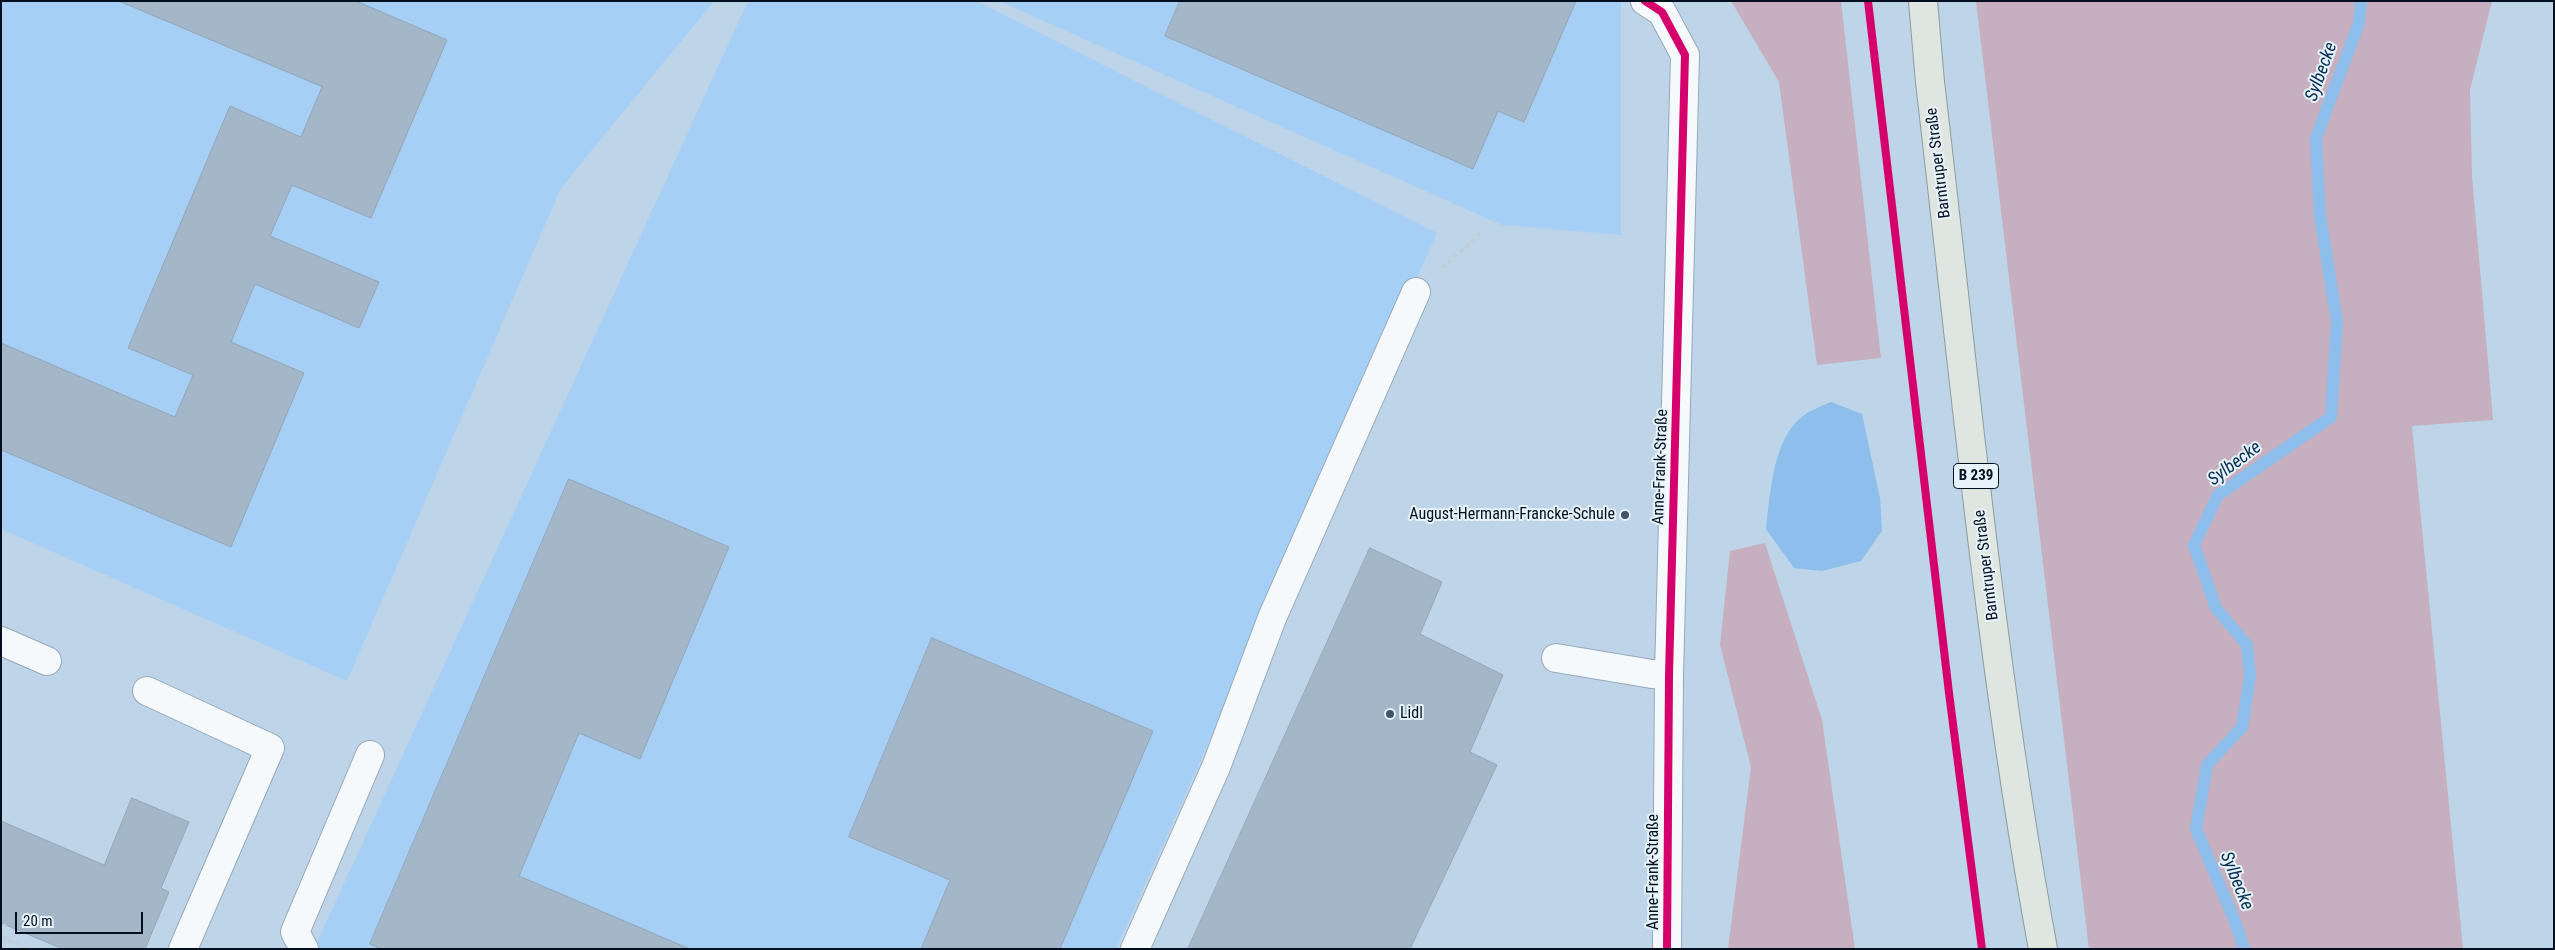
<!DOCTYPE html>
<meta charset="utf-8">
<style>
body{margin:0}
#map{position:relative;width:2555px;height:950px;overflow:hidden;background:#bed4e8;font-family:"Roboto Condensed",sans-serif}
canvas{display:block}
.frame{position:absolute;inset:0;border:2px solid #000f1f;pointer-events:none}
.scale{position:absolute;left:15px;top:912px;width:128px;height:22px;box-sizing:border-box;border:2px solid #000f1f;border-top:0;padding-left:6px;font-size:15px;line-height:18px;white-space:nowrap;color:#000f1f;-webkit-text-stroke:4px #e8f2fb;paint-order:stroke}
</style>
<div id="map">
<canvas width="2555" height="950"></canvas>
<div class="frame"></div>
<div class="scale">20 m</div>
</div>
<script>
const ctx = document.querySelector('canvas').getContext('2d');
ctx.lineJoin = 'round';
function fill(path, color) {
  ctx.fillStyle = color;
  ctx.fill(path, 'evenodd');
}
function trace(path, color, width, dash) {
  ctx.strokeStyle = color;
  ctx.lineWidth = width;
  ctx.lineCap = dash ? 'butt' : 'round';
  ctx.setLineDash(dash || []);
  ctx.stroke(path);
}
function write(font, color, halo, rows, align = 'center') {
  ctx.font = font + ' "Roboto Condensed",sans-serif';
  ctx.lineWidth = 4;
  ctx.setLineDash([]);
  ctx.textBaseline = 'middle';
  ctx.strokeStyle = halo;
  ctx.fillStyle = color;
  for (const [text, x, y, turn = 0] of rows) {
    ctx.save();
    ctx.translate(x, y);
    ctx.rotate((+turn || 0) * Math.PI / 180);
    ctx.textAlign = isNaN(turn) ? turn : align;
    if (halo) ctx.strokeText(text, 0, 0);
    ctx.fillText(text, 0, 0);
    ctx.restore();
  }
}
const built = new Path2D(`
 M1,1H714L561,188L347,681L1,529Z
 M748,1H976L1437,233L1116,949H314Z
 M999,1H1619L1621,2V235L1502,225Z`);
const green = new Path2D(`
 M1731,1H1841L1881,358L1817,365L1779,82Z
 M1976,1H2492L2470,90L2472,176L2493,420L2412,426L2463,949H2089Z
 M1765,543L1822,720L1855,949H1728L1751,767L1720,645L1730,551Z`);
const water = new Path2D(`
 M1831,402L1862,414L1880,498L1882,531L1861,561L1822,571L1794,568L1766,529C1770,495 1773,438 1803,416C1811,410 1822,406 1831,402Z`);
const stream = new Path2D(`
 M2244,949L2236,924L2196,829L2207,765L2242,727L2250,676L2247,645L2216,608L2194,545L2218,495L2331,417L2337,321L2320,216L2316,138L2359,23L2361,1`);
const building = new Path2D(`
 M119,1H356L447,40L371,218L292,185L270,236L379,282L359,328L255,284L231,342L304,373L231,547L1,450V343L175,417L193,375L128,348L230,106L301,137L322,87Z
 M1180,1H1576L1524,122L1498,111L1473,169L1165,36Z
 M569,479L729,547L640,759L579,733L519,876L690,949H382L370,944Z
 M1370,548L1442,582L1420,634L1503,675L1470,752L1497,765L1410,949H1188Z
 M932,638L1153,731L1060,949H921L950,880L849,837Z
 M132,798L189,822L161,888L169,892L145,949H63L1,923V821L104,865Z`);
const path = new Path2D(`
 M1442,268L1481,233
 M1,934L5,924
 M1,937L28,949`);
const minor = new Path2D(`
 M1645,1L1662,12L1685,55L1669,675L1667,949
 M1,641L47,661
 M1556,658L1652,674L1669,675
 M147,691L270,748L183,949
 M304,949L295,932L370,755
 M1135,949L1216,767L1272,618L1416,292`);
const major = new Path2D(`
 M1923,1L1930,82C1964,371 1990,662 2043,949`);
const cycleway = new Path2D(`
 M1645,1L1662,12L1685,55L1669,675L1667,949
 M1868,1L1949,693L1982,949`);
const markers = [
 [1625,515,5,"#425465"],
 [1390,714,5,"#425465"]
];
const shields = [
 [1976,476,45]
];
const shieldNames = [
 ["B 239",1976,476]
];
const streetNames = [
 ["Barntruper Straße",1939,163,-97],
 ["Anne-Frank-Straße",1661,467,-88],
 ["Barntruper Straße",1987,565,-97],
 ["Anne-Frank-Straße",1654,872,-90]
];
const poiNames = [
 ["August-Hermann-Francke-Schule",1615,515],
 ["Lidl",1400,714,"left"]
];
const waterNames = [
 ["Sylbecke",2322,72,-70],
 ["Sylbecke",2235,464,-37],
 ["Sylbecke",2236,881,68]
];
fill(built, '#a6cff5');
fill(green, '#c6afbe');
fill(water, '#8dbeec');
trace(stream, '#8dbeec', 12);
fill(building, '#a4b7c9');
trace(building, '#94a6b8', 1);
trace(minor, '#95a9ba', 30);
trace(major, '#8c9c9a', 30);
trace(path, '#c5ccd2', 3, [4, 4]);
trace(minor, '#f5f9fc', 28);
trace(major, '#dfe5e1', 28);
trace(cycleway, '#d6006c', 8);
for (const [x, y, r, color] of markers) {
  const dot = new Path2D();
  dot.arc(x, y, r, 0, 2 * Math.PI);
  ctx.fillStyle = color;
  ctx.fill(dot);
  trace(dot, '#e8f2fb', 2);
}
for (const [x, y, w] of shields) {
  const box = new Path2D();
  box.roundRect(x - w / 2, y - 12.5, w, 25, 4);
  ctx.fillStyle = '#e8f2fb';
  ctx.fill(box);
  trace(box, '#000f1f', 1);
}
write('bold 15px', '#000f1f', null, shieldNames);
write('16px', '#000f1f', '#e8f2fb', streetNames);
write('16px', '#000f1f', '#e8f2fb', poiNames, 'right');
write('italic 18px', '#002d50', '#e8f2fb', waterNames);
</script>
